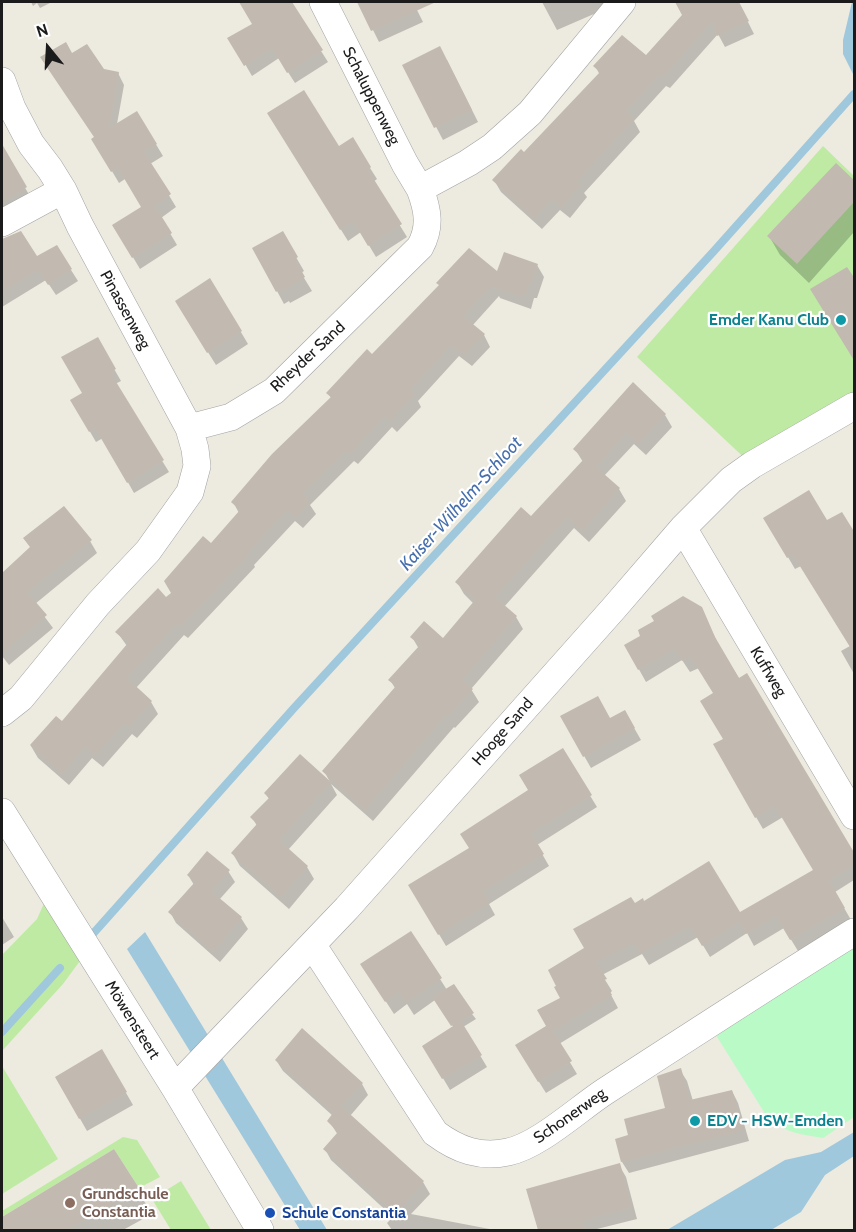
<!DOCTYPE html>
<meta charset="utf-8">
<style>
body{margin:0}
#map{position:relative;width:856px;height:1232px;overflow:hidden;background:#edeae0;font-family:Cabin,sans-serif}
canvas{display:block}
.frame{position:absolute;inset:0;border:3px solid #1b1b1b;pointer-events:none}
.north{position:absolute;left:18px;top:18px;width:60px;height:60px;-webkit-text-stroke:4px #fff;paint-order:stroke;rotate:342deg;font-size:16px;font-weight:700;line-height:24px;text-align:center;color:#1b1b1b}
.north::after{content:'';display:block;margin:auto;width:21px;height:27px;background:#1b1b1b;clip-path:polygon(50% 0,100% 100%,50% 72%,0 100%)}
</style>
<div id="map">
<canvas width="856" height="1232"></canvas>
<div class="frame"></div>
<div class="north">N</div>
</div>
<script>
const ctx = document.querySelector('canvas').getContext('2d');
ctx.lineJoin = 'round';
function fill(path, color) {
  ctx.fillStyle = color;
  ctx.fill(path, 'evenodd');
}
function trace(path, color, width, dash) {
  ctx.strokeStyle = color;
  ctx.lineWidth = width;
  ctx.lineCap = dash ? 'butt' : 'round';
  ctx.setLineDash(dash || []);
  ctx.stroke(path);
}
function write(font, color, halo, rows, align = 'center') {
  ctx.font = font + ' Cabin,sans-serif';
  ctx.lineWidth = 4.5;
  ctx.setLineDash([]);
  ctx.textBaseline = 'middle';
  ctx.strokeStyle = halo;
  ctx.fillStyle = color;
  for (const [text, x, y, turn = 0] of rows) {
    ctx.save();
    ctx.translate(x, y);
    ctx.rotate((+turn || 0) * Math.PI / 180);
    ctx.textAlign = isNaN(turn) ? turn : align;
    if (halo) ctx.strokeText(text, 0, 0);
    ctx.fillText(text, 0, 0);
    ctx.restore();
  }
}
const grass = new Path2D(`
 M823,146L854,176V406L752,465L637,357Z
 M50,890L88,950L63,984L2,1051V955L37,919Z
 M2,1066L58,1159L2,1194Z
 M123,1137L137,1140L160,1177L139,1188L114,1149L2,1217V1211Z
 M181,1181L211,1230H171L152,1199Z`);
const park = new Path2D(`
 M854,932V1117L823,1138C802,1135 786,1132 769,1120L709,1024Z`);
const water = new Path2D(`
 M852,2H854V76L843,54V40Z
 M145,932L327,1230H300L127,949Z
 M854,1132V1156L825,1175L801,1212L771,1230H667L785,1160L821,1152Z`);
const shadow = new Path2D(`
 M31,2H52L40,8L37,3L33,6Z
 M240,2H290L328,62L295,83L279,58L252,76L230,38L254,24Z
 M359,2H413L423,22L379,42Z
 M542,2H607L610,7L557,30Z
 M689,2H738L754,34L725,47L718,34L670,88L666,86L634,121L640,132L584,193L587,197L570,218L560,210L542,229L501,192L494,180L525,154L600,75L595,66L646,57L684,15L679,7Z
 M72,56L103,71L118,73L124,85L117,124L137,113L163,156L150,164L176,207L161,218L177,245L140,269L121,237L143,208L125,179L119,183L93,139L95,138Z
 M447,60L478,122L443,140L404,66Z
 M276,125L339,148L370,168L377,179L373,182L407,237L376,257L361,232L348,241Z
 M2,147L32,200L2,217Z
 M854,183V232L809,283L780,255L769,236Z
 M21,233L36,258L71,270L78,281L56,295L46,280L2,307V244Z
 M282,233L304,271L301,273L312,291L290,303L289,301L284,304L277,291Z
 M537,265L544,277L537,298H534L531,309L500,298L499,296L472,326L484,335L490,347L472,366L459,356L418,401L421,407L397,432L392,427L358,464L354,461L310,505L316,514L303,528L295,521L254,565L255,567L188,638L184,635L136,688L151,702L158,714L137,738L132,734L103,767L92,758L69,785L38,758L31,746L62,723L127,646L117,632L173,594L211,545L239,513L233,502L331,398L328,393L373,356L498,273Z
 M210,280L248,344L216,365L184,314Z
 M97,339L121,381L115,384L169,472L134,493L103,438L96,442L72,401L84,394Z
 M665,415L672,427L646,455L634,444L604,476L619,489L626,501L589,542L574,528L504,607L516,617L523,629L471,689L479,702L455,728L454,727L373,821L331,784L337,795L288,850L307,867L314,879L289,909L240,866L233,854L257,826L252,817L269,799L266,794L330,782L324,771L395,688L390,680L419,649L412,637L443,640L474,604L464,594L457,582L531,519L583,462L575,449Z
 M765,518L827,522L854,536V674L841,651L850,646L801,566L795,569Z
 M25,539L90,541L97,553L35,604L53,628L9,665L2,656V575L31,548Z
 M701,608L721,650L854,857V880L835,892L851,920L798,951L784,928L754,946L747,933L710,957L698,937L649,965L642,954L602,975L612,991L610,993L618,1008L559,1044L577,1074L546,1093L524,1058L548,1027L586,949L635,905L644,903L740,914L815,870L783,817L763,829L756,817L715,745L725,739L715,694L699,668L690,672L682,660L646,682L626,646Z
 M625,712L641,740L591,768L562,717L609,720Z
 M562,750L597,807L537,845L549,866L489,904L495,915L446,946L410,885L471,848L530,791Z
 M228,871L235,882L219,900L241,918L248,929L220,962L176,923L170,912L194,885L188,875Z
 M2,917L14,937L2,945Z
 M370,977L440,979L447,990L472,1014L476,1019L463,1027L487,1067L450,1090L424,1046L454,1028L435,1000L414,1015L407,1004L394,1014Z
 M102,1051L133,1105L87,1131L57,1078Z
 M276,1060L362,1084L368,1095L350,1116L423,1182L430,1194L411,1214L495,1230H392L387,1223L393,1217L331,1160L325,1149L338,1135L329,1121L333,1116L283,1071Z
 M680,1070L687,1081L693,1101L732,1091L738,1103L749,1141L629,1173L622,1162L630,1136L667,1109Z
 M114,1151L152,1214L123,1230H2V1218Z
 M619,1165L626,1177L637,1219L593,1230H539L528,1190Z`);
const stream = new Path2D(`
 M91,936L294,708L714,251L854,94
 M2,1032L60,968`);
const building = new Path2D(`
 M239,2H292L323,50L287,73L272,48L244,66L227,38L252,24Z
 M357,2H436L371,31Z
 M675,2H739L749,21L717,36L712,21L663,77L659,75L626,111L634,119L577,181L581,184L562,207L552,199L534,218L492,180L521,149L524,152L600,72L593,66L622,35L646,55L682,15Z
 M66,42L72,53L87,44L104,69L119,72L109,128L137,111L157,144L144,152L171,194L155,206L172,233L132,258L112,225L141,207L118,168L111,172L91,139L94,137L40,57Z
 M440,46L472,110L434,128L402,65Z
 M304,90L339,146L353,137L371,167L368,170L402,224L368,246L353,221L340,230L267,113Z
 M2,144L27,187L3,201L5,204L2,205Z
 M836,163L855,181V201L797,264L767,236Z
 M21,231L37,256L57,245L72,269L48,285L38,270L2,292V239Z
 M283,231L298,257L295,259L305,277L282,291L280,289L276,292L252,248Z
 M469,248L497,271L504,252L538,264L530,286H528L524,297L492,287L493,284L463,316L485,334L464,355L451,345L411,389L415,394L390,421L384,416L351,453L347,450L302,494L310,501L296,517L287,510L248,552L250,554L180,627L176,624L127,678L152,701L129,727L124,723L95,756L85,747L62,774L30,745L56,716L62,721L128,643L115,632L158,588L166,597L171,593L164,581L203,536L211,543L240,510L231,502L272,454L331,397L326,393L367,349L372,354L439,285L436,283Z
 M847,267L855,279V362L810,289Z
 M210,278L242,331L207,353L175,301Z
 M98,337L116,369L110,372L164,460L127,483L95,428L89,432L70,400L82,393L61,357Z
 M633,382L666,414L638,444L626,432L596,467L620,488L582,531L567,517L495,597L517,616L462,680L473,689L447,717L446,715L365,810L322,771L396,686L388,680L420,645L410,637L424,621L443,638L475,600L455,582L521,507L531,516L584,459L573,449Z
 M809,490L827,520L842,512L855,533V655L793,555L787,558L763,518Z
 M64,506L92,540L27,592L47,615L2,653V573L30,547L23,538Z
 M683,596L702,607L715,637L739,678L747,673L855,854V864L829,880L845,908L790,940L776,916L746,934L739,922L702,946L690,926L640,953L634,943L596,962L607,979L604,980L612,995L553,1031L572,1061L538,1082L515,1045L546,1026L537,1010L560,998L554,987L556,986L548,970L584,948L573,929L631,897L635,903L643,898L644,901L709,861L740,912L813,870L775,806L755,818L713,744L723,739L700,701L713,693L690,656L682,661L674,649L638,670L624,645L640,636L638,630L654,621L651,616Z
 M598,696L610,718L625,710L635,728L583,757L560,716Z
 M563,748L592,795L531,833L544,854L483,891L490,903L438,935L408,885L469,848L460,834L528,790L519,775Z
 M300,754L331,782L279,840L308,866L281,897L231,853L257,824L250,817L269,798L264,793Z
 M207,851L230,870L211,891L242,917L213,952L168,912L195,882L187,875Z
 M411,931L442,978L405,1003L399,992L385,1002L360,964Z
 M454,984L474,1013L451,1026L432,997Z
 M461,1021L482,1055L442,1079L422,1046Z
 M302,1028L363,1083L341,1106L424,1181L395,1214L323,1149L338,1132L327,1121L333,1113L275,1060Z
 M102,1049L127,1092L79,1119L55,1077Z
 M681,1068L690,1100L732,1090L744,1130L621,1162L615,1139L628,1135L624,1119L665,1108L657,1076Z
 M114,1149L139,1188L67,1230H2V1217Z
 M620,1163L632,1207L584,1220L583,1230H538L526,1189Z`);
const street = new Path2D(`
 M323,2L405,164L420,189
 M2,81L12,108L31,144L50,169L63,190L80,226L189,428
 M2,223L63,190
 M683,528L854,816
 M2,713L21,698L98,604L148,551L190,492L197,466L195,449L189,428L231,417L274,391L420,247C431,227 428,210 420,189L468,163L492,147L530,113L622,2
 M2,812L175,1088L260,1230
 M313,946L435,1133C458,1150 480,1158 508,1152C538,1146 577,1110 604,1092C687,1038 770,984 854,932
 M175,1088L347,908L614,608L683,528L731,480L752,465L854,406`);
const markers = [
 [841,320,6,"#0f9aa8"],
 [695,1121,6,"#0f9aa8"],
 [70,1203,6,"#8d6e63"],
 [270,1213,6,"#1a4fb4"]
];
const streetNames = [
 ["Schaluppenweg",371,96,63],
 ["Pinassenweg",125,310,61],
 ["Rheyder Sand",308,357,-43],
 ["Kuffweg",768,672,59],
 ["Hooge Sand",503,732,-49],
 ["Möwensteert",132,1020,58],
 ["Schonerweg",570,1116,-35]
];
const cultureNames = [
 ["Emder Kanu Club",829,320],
 ["EDV - HSW-Emden",707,1121,"left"]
];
const educationNames = [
 ["Grundschule",82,1194],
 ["Constantia",82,1212]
];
const transitNames = [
 ["Schule Constantia",282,1213]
];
const waterNames = [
 ["Kaiser-Wilhelm-Schloot",461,504,-48]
];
fill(grass, '#bfeaa4');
fill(park, '#bafac6');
fill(water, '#9fc8dd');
fill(shadow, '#0003');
trace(stream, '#9fc8dd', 8);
fill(building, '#c2b9b0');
trace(street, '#a2a2a2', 28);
trace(street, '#fff', 27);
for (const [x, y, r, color] of markers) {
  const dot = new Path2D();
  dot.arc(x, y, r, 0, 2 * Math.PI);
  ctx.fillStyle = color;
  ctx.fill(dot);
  trace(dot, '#fff', 2);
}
write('16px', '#1b1b1b', '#fff', streetNames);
write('bold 16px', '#0d838f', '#fff', cultureNames, 'right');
write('bold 16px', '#785e54', '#fff', educationNames, 'left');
write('bold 16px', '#164399', '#fff', transitNames, 'left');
write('italic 18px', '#466fac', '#fff', waterNames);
</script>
